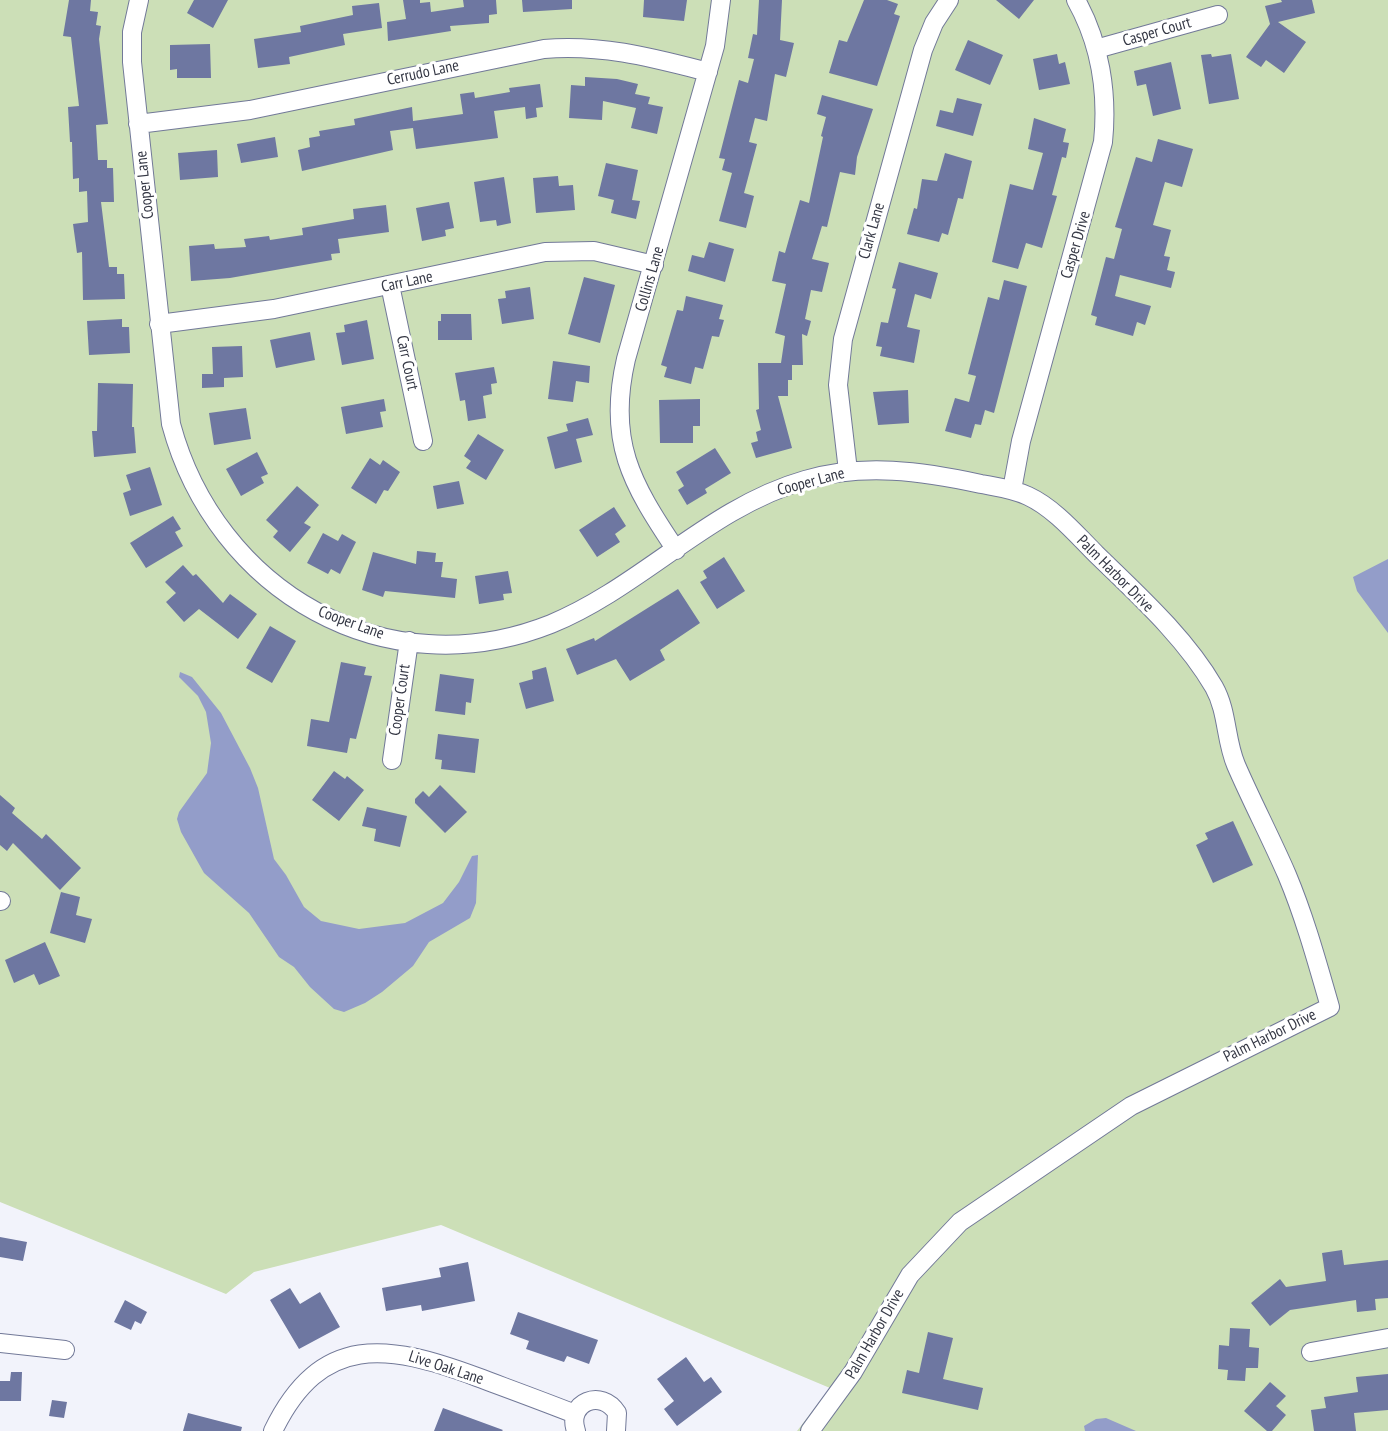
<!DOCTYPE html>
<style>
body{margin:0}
canvas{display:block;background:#f2f3fb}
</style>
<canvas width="1388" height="1431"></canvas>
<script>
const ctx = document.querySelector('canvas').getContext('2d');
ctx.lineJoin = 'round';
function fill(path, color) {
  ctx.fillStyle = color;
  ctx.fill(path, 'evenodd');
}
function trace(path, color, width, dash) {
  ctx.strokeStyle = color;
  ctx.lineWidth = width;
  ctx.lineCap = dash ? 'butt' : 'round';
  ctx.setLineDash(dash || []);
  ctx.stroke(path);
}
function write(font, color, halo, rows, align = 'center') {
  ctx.font = font + ' "PT Sans Narrow",sans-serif';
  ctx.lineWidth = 6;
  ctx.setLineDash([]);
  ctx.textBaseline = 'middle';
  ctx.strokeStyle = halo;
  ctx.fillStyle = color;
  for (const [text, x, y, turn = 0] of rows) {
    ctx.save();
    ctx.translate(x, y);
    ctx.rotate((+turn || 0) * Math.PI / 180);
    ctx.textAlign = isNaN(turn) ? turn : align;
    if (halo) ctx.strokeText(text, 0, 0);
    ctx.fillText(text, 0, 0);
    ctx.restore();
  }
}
const green = new Path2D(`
 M0,0H1388V1431H797L830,1388L441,1225L254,1272L226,1294L0,1202Z`);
const water = new Path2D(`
 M1388,559V633L1357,591L1353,577Z
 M180,672L192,677L221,713L250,768L258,788L274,859L286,875L304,907L321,921L359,929L405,923L443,903L459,882L472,856L478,855L476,903L470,918L429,942L413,966L382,992L365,1003L344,1012L334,1009L310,987L294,967L279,957L249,913L204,873L181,832L177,819L179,812L207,773L211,743L206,712L198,696L179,677Z
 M1106,1418L1136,1431H1085L1084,1426L1096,1419Z`);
const building = new Path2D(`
 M69,0H91L90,11L98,12L96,25L101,26L99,39L108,124L96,125L98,160H107V168H113L114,202H101L109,267H117V274H124L125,299L83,300L82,252L77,253L73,224L88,222L87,191L79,192V178L73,179L72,142H70L68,107L79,106L71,37L63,36Z
 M194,0H228L213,28L187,13Z
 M403,0H420V3L430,2L431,12L464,7L463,0H496L497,14L489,15V23L450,26L451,31L388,41L387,22L406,19Z
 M522,0H572V9L523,12Z
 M644,0H687L684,21L643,17Z
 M759,0H782L780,40L794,43L786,77L775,74L767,121L755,118L749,142L757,144L744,193L754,196L746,228L719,221L732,173L722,170L725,159L719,158L739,80L748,83L754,59L748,58L753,34L757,35Z
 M864,0H887L898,4L894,14L900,16L877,86L829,73L839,40L847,42Z
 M996,0H1034L1019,19Z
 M1281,0H1312L1315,13L1278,22L1306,42L1284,73L1266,60L1261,67L1246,57L1270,24L1265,6L1282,2Z
 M379,3L382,28L343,34L345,45L289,57L290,64L258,68L254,39L301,32L300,26L353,15L352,6Z
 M968,40L1003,55L990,85L955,70Z
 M210,44L211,78H177V69L170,70V45Z
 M1057,54L1059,64L1065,62L1070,84L1039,90L1033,59Z
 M1211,54L1212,57L1231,54L1239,99L1209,104L1201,55Z
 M1171,62L1181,109L1153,116L1146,84L1137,86L1134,71Z
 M585,77L617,79L638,84L635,94L650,97L648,104L663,107L657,134L631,128L636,108L603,101L602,120L569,118L571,85L585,86Z
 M540,84L543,107L536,108L537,117L526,119L525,107L494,111L498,138L416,149L413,128L390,131L393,150L302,171L298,150L310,147L309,138L320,136L319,131L355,125L354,119L412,107L413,121L463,114L460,94L474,92L475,98L510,92L509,88Z
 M822,95L873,109L857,157L855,175L840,172L827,227L822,226L812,259L829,263L822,292L811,290L805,319L811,321L807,336L802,334L803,365H792V380H788V396H778L792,448L756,458L751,443L758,441L756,432L761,430L756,410L759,409L758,363H781L785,336L775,333L786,284L772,281L779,251L785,253L800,200L809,203L823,137L821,136L826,117L817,114Z
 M957,98L982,104L973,136L936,126L940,110L953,113Z
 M1034,118L1066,129L1063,142L1069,143L1066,158L1062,157L1052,195L1057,196L1042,248L1026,243L1018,269L992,262L1010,184L1033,190L1043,153L1028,149Z
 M275,137L278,157L241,163L237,144Z
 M1158,139L1193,149L1182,187L1165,182L1153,225L1171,230L1164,256L1170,257L1167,270L1175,272L1171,288L1120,275L1115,296L1151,306L1145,325L1137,322L1133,336L1095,325L1097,317L1091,315L1106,257L1114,259L1122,229L1115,227L1136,157L1152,162Z
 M217,150L218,177L180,180L178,153Z
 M945,153L972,161L963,199L958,198L948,235L942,233L939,242L907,234L914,208L917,209L922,179L937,181Z
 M606,163L638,170L632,200L640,201L636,219L611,213L614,200L598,196Z
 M558,176L559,186L573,185L575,210L536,213L533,178Z
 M504,177L511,223L497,226L496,220L480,222L474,182Z
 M449,202L454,228L445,230L446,236L422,241L416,208Z
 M386,205L389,232L338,239L340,253L331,254L332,260L230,278L191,281L189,246L214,244L215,249L246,247L244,239L269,236L270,240L303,235L302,228L354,219L353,209Z
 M709,242L734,249L725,282L688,271L692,255L704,258Z
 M899,262L938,273L931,299L915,294L907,327L920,330L914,363L880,356L882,347L876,346L881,322L888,323L896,289L892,288Z
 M584,277L615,285L600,343L568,334Z
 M1004,280L1027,286L994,413L985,410L981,425L975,424L971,438L945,431L955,398L969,402L976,376L968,374L988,297L999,300Z
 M530,287L534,319L502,324L498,299L506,298L505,291Z
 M686,296L723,305L719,319L724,320L719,337L712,336L703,369L695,367L691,384L664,377L667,367L661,365L677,310L683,311Z
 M441,314H471L472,340H438V321H441Z
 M122,319V327H129L130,353L89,355L87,321Z
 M367,320L374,359L342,365L336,333L345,332L344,325Z
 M310,332L315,360L276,368L270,340Z
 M242,346L243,377L224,378V387L202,388V374H213L212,347Z
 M553,361L590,366L589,383L576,381L573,402L548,399Z
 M494,367L497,383L491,384L492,394L483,396L486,418L468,421L465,400L460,401L455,373Z
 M98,383L133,384L132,427H134L136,453L94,457L92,431H97Z
 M908,390L909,423L878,425L873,392Z
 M384,399L386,411L380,412L383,427L346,434L341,407Z
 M700,399V426H693V443H660L659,400Z
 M246,408L251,439L214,445L209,413Z
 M588,418L593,435L576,439L582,462L555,469L547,437L568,431L566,424Z
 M478,434L504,450L486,480L466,468L471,461L464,456Z
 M715,448L731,473L705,489L707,493L687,505L678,490L684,486L676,472Z
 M257,452L268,474L261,477L264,483L241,496L226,469Z
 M370,458L380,465L383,460L400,472L388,491L384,490L376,504L351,488Z
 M150,467L162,505L130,516L123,493L131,490L126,475Z
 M459,481L464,504L437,509L433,486Z
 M297,486L319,505L304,523L311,527L290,552L273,537L278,531L266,520Z
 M614,507L626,526L615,534L620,542L597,557L579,530Z
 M173,516L181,529L175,532L183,546L146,568L130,543Z
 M323,533L338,541L342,534L356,542L340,574L331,569L328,574L307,563Z
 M417,551L436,553L435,562H443L441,577L457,579L455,598L385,591L383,597L362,590L373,552L416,564Z
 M724,557L745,591L717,609L700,582L707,578L703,571Z
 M183,565L193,576L196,574L223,603L230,594L257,614L238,639L199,609L184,622L166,602L176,593L165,582Z
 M508,571L512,593L503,594L504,600L479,604L475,576Z
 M678,589L700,623L660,650L665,660L630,681L616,659L577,675L566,649L594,638L595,641Z
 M270,626L296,641L272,683L246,668Z
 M341,662L366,667L364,675L372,676L356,739L350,738L347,753L307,746L311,719L329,722Z
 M546,667L554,701L526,709L519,683L533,679L532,671Z
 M440,674L474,679L471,703L466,702L465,715L435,711Z
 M438,734L479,739L475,773L441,769L442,760L435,759Z
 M334,771L345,779L347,776L364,790L339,821L312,800Z
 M440,785L467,812L445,833L415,803V799L423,791L429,797Z
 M0,795L15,808L12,813L42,839L46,834L81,868L60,890L13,843L7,851L0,845Z
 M367,807L407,816L400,847L374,841L376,829L362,826Z
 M1233,821L1253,865L1213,883L1196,845L1208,839L1205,833Z
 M61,892L80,897L76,915L92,919L85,943L50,933Z
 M45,942L60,976L39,985L34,974L14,983L5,960Z
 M0,1237L27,1242L23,1261L0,1257Z
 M1342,1250L1344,1265L1388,1260V1298L1375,1299L1376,1310L1357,1312L1356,1300L1290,1310L1270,1326L1251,1303L1280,1279L1286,1287L1326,1281L1322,1253Z
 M468,1262L475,1301L422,1311L421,1305L386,1311L382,1288L441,1277L439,1268Z
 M290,1288L300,1304L320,1292L340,1327L299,1349L270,1300Z
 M125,1300L147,1312L141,1324L135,1321L131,1330L114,1322Z
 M518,1312L598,1340L589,1364L567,1356L564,1362L526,1349L529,1341L510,1334Z
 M1230,1328L1250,1329L1249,1347L1259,1348L1258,1368H1246L1245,1381L1227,1380L1228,1370L1218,1369L1219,1345L1229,1346Z
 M928,1332L953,1338L943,1379L983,1388L978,1410L902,1393L907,1370L919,1373Z
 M686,1357L704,1382L711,1377L722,1392L677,1426L664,1409L674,1401L657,1379Z
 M11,1372H22L21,1401H0V1381H10Z
 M1388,1374V1410L1354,1413L1356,1431H1314L1311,1410L1326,1408L1324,1397L1358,1392L1356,1377Z
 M1270,1382L1286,1396L1276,1406L1286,1415L1272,1431H1267L1244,1411Z
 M52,1400L67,1402L64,1418L49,1416Z
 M443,1408L503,1430L502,1431H434Z
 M188,1413L242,1427L241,1431H183Z`);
const minor = new Path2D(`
 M139,0L132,32V62L171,424C216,591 385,690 551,624C641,587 710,507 805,480C863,463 922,471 981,484C997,487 1013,489 1028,496C1054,508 1076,534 1096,554C1137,594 1185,637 1214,687C1228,712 1225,739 1236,765C1252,802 1271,838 1287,875C1305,918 1317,962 1330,1007L1131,1106L960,1222L910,1275L853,1372L810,1431
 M1096,49L1218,15
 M138,124L250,110L544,49C602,44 653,58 708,72
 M390,285L423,441
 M159,324L274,309L545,252L594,251L654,265
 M848,471L838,385L843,339L923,50L934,23L949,0
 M1012,490L1021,441L1103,142C1108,93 1100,43 1076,0
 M676,550C631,483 607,441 626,359L715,46L721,0
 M392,760L409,641
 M0,901H1
 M0,1343L65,1350
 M1311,1352L1388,1338
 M273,1431C321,1332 388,1344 477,1377C509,1389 542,1401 575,1414
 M576,1431C566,1402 602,1388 617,1413L616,1431`);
const streetNames = [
 ["Casper Court",1157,32,-16],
 ["Cerrudo Lane",423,73,-12],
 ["Cooper Lane",145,185,-96],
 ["Clark Lane",872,231,-74],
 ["Casper Drive",1076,245,-74],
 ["Collins Lane",650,279,-74],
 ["Carr Lane",407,282,-12],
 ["Carr Court",407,363,78],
 ["Cooper Lane",811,482,-15],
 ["Palm Harbor Drive",1115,574,45],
 ["Cooper Lane",351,623,20],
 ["Cooper Court",400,700,-82],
 ["Palm Harbor Drive",1270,1036,-26],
 ["Palm Harbor Drive",875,1334,-60],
 ["Live Oak Lane",446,1368,18]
];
fill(green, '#ccdfb7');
fill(water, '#939dc9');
fill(building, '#6e77a1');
trace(minor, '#727998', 20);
trace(minor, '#fff', 18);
write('16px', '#353845', '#fff', streetNames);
</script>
